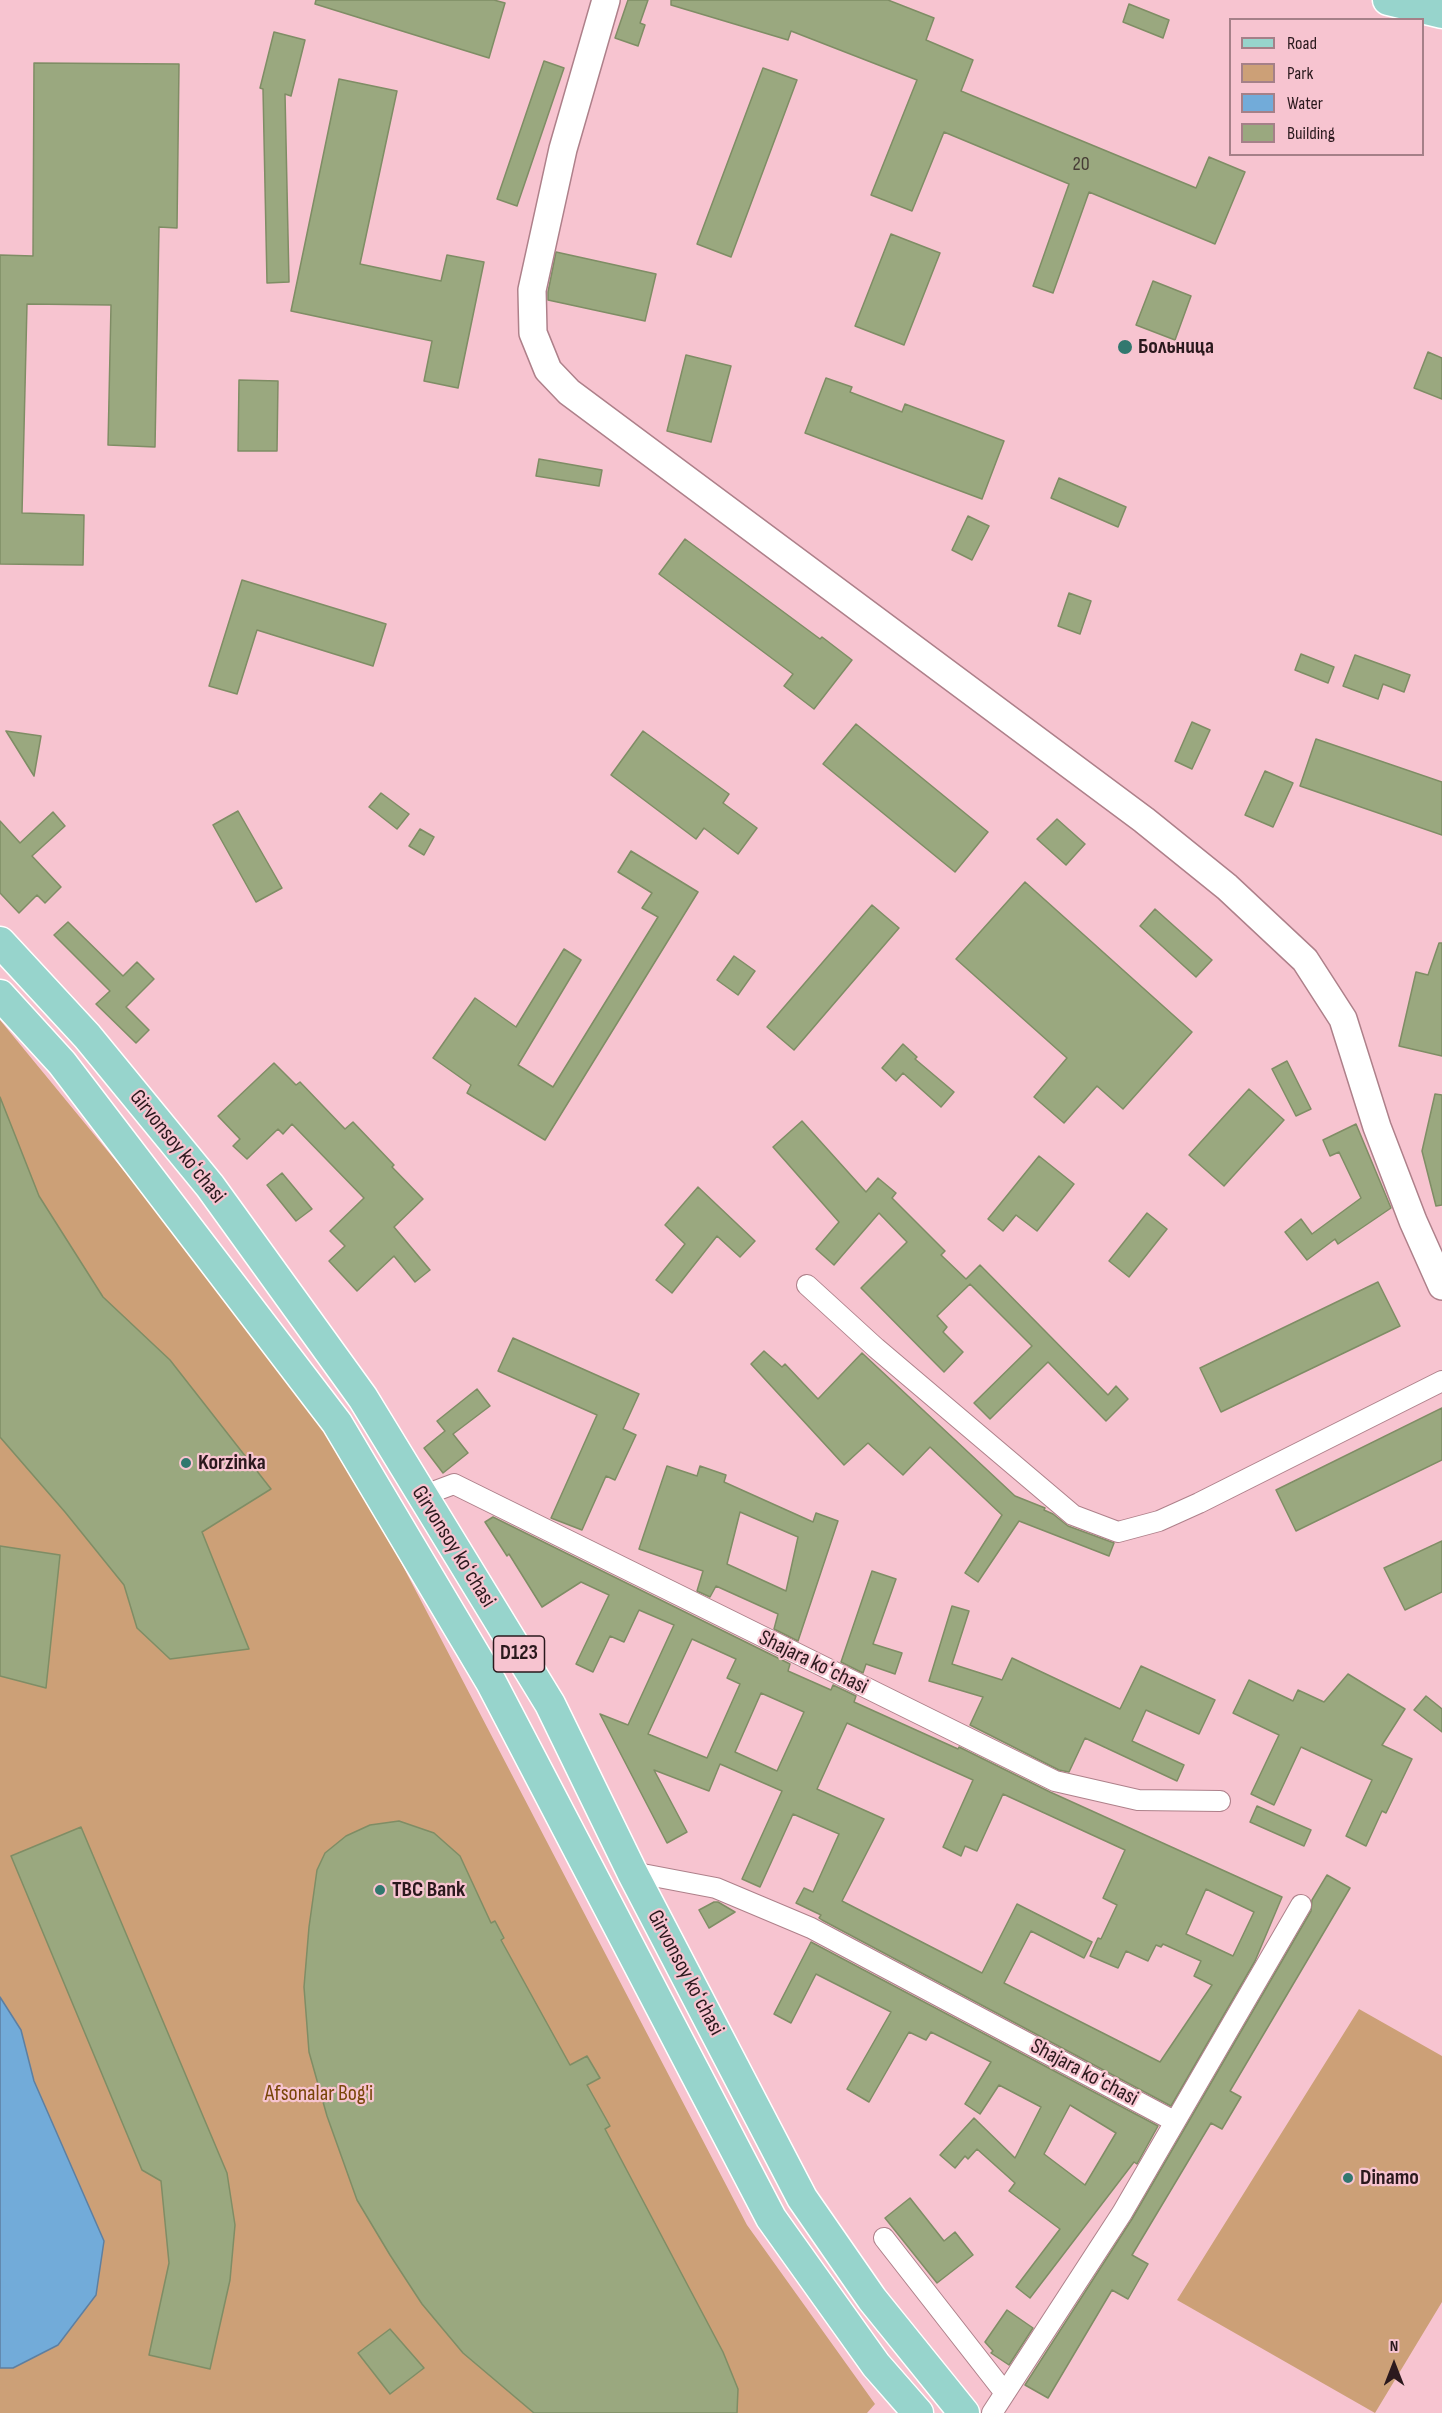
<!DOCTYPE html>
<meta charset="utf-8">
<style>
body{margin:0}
#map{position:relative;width:1442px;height:2413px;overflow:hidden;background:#f7c4d0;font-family:"Sofia Sans Condensed",sans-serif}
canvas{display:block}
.legend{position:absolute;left:1229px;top:18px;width:195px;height:138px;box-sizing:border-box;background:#f7c4d0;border:2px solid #a58088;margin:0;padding:8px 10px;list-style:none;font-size:18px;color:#2b191d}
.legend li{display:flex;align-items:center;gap:12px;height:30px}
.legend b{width:30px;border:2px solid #a58088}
.north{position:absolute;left:1364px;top:2335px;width:60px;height:60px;-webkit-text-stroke:4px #f7c4d0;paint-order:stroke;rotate:0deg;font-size:16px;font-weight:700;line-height:24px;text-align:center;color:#2b191d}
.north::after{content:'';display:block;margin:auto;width:21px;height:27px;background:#2b191d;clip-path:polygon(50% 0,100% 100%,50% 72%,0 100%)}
</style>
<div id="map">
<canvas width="1442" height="2413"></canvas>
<ul class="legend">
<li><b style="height:8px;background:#97d4cc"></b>Road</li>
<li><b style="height:16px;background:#cca077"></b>Park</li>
<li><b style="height:16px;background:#72abd9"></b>Water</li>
<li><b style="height:16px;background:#9aa87f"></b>Building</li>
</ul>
<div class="north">N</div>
</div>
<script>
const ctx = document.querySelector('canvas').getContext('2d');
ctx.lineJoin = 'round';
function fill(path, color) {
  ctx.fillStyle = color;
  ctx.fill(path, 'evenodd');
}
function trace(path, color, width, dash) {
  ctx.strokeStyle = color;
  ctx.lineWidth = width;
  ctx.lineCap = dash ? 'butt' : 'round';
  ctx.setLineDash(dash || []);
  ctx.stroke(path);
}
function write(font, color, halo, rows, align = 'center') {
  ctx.font = font + ' "Sofia Sans Condensed",sans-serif';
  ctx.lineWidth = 4.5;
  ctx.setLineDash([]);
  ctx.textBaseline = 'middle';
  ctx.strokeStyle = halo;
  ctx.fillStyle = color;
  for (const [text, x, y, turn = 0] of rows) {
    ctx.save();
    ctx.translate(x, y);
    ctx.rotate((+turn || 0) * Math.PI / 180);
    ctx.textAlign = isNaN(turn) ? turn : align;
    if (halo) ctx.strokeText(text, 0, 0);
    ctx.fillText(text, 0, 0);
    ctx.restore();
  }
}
const green = new Path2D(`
 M0,1020L323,1413L747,2225L875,2404L867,2413H0Z
 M1359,2009L1442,2056V2302L1375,2413L1177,2300Z`);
const water = new Path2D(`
 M0,1997L21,2030L34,2081L104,2241L96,2295L58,2345L13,2368H0Z`);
const building = new Path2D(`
 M316,0H494L505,3L489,58L315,4Z
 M628,0H648L640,23L645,25L638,46L615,38Z
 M671,0H888L934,18L926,40L973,60L961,91L1196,188L1209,157L1245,172L1215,244L1089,192L1053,293L1033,286L1069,184L944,132L912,211L871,195L917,80L791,31L788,40L671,5Z
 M1129,4L1169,20L1163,38L1123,22Z
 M274,32L305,40L291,96L285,94L289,282L267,283L263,89L260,88Z
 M544,61L564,68L517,206L497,199Z
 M34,63L179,64L177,228L159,227L155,447L108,445L111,305L27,304L22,513L84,515L83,565L0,564V255L33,256Z
 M763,68L797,80L731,257L697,244Z
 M339,79L397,91L360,264L441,281L447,255L484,262L458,388L424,381L432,341L291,311Z
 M891,234L940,253L904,345L855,326Z
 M556,252L656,274L645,321L548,300V292Z
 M1153,281L1191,296L1175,340L1136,325Z
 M1428,352L1442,358V399L1414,388Z
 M686,355L731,366L711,442L667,431Z
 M826,378L852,387L850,392L902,412L905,404L1004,441L982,499L805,433Z
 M239,380L278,381L277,451H238Z
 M539,459L602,470L599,486L536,476Z
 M1059,478L1126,507L1118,527L1051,498Z
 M968,516L989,526L972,560L952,550Z
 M685,539L820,639L822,637L852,660L814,709L784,686L793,674L659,574Z
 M242,580L386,624L373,666L257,630L237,694L209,686Z
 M1069,593L1091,601L1080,634L1058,626Z
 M1301,654L1334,667L1328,683L1295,670Z
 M1355,655L1410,675L1404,692L1383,684L1378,699L1343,686Z
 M1192,722L1210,730L1192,769L1175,761Z
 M856,724L988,832L955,872L823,764Z
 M6,731L41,736L34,776Z
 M643,731L729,794L723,803L757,828L738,854L704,828L696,839L611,775Z
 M1316,739L1442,782V835L1300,786Z
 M1265,771L1293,783L1273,827L1245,815Z
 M381,793L409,814L397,829L369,807Z
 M238,811L282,888L256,902L213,825Z
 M53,812L65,826L32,856L61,887L45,903L37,895L19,913L0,893V821L20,843Z
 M1057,819L1085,844L1066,865L1037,839Z
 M420,829L434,837L424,855L409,846Z
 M631,851L698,892L545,1140L467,1093L471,1085L433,1058L475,998L516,1027L564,949L581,960L518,1065L553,1087L658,917L642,908L652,893L618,872Z
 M1025,882L1192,1032L1123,1109L1097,1086L1064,1123L1034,1097L1067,1058L956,959Z
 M872,905L899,928L794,1050L767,1027Z
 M1155,909L1212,960L1196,977L1140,926Z
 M68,922L123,976L137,962L154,979L126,1007L149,1030L136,1043L96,1004L110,991L54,935Z
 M1439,943H1442V1056L1399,1046L1416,972L1428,975Z
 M734,956L755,971L738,995L717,980Z
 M903,1044L917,1057L915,1059L954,1092L941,1107L903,1073L896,1081L882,1068Z
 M1287,1061L1311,1109L1296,1116L1272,1069Z
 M274,1063L296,1085L300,1082L345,1129L353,1122L394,1165L392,1167L423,1199L394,1227L430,1270L415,1282L394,1256L357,1291L329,1261L345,1246L330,1231L364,1198L292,1124L283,1134L278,1129L247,1159L233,1146L240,1139L218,1116Z
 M1249,1089L1284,1120L1224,1186L1189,1155Z
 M1435,1094L1442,1095V1205L1436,1206L1422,1151Z
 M0,1097L39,1196L103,1297L170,1360L271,1489L202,1532L249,1649L170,1659L137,1628L124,1585L65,1512L0,1437Z
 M802,1121L866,1192L878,1178L896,1193L892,1198L945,1251L941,1255L966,1279L980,1265L1108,1395L1116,1386L1128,1399L1106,1421L1048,1362L990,1419L974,1403L1032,1346L970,1284L937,1316L947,1327L943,1332L963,1352L944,1372L861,1288L907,1242L879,1213L834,1265L816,1249L839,1222L773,1147Z
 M1356,1124L1391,1208L1338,1244L1335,1239L1307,1260L1285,1232L1301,1219L1312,1234L1361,1198L1339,1152L1330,1156L1323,1140Z
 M1039,1156L1074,1184L1037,1231L1016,1215L1003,1231L988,1219Z
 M282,1173L312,1209L296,1221L267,1185Z
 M698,1187L755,1241L740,1257L717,1236L672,1293L656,1280L685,1244L665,1225Z
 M1147,1213L1167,1229L1129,1277L1109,1261Z
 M1378,1282L1400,1326L1221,1412L1200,1368Z
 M513,1338L639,1394L623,1429L636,1435L615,1480L606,1476L582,1530L551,1518L597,1415L498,1371Z
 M764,1351L782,1367L785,1364L818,1399L862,1353L1015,1496L1045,1508L1044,1510L1053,1514L1068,1526L1114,1543L1109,1556L1019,1521L978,1582L965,1573L1002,1515L930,1447L903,1475L868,1443L844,1465L751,1364Z
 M477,1389L490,1406L453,1434L468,1453L443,1473L424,1448L445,1431L437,1421Z
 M1442,1408V1460L1296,1531L1276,1490Z
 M667,1466L697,1476L700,1466L726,1475L724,1482L813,1522L816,1513L838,1521L798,1641L774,1629L778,1614L716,1586L710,1597L697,1591L703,1571L639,1549ZM740,1512L798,1537L786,1591L727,1564Z
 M493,1517L790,1664L788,1671L831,1690L833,1685L856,1696L854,1702L958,1749L959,1747L1050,1792L1282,1897L1255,1961L1171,2106L822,1920L819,1918L821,1915L796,1903L804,1888L813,1892L839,1834L793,1814L760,1887L742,1879L782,1791L720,1764L709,1791L654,1770L687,1832L667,1843L600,1714L628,1725L674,1625L639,1610L624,1642L610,1636L593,1672L576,1664L609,1595L581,1582L542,1607L509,1554L507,1556L485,1522ZM692,1639L736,1659L727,1678L740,1684L707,1758L648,1734ZM761,1693L804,1712L777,1771L735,1752ZM847,1723L973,1780L943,1847L961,1856L965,1846L977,1851L1003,1794L1125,1850L1103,1898L1117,1905L1101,1939L1098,1938L1090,1956L1118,1968L1126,1951L1148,1961L1156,1945L1161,1947L1163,1944L1201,1961L1194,1976L1212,1985L1160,2062L1004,1983L1031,1931L1084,1958L1092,1942L1017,1904L982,1973L842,1901L884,1819L817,1789ZM1206,1889L1254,1912L1233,1956L1186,1934Z
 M1442,1541V1592L1405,1610L1384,1568Z
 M0,1546L60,1555L46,1688L0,1676Z
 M872,1571L896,1579L873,1644L902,1653L895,1674L866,1664L863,1673L841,1662Z
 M952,1606L969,1611L952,1664L1002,1680L1012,1658L1120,1709L1141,1666L1215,1700L1199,1734L1146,1710L1132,1741L1184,1765L1177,1781L1085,1738L1069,1772L1059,1770L970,1725L983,1697L929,1681Z
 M1348,1674L1405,1709L1382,1745L1412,1759L1386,1813L1382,1811L1366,1846L1346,1836L1372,1780L1301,1747L1274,1805L1251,1794L1279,1735L1233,1713L1249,1680L1293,1701L1298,1690L1324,1702Z
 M1426,1696L1442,1709V1732L1414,1710Z
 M1257,1806L1311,1830L1304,1846L1250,1822Z
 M399,1821L434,1833L460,1856L491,1923L495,1921L504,1938L501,1940L570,2065L587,2056L600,2078L587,2085L610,2126L605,2129L723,2352L738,2389L737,2413H534L463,2353L422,2304L390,2255L357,2200L327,2116L309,2052L304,1987L309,1927L317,1870L325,1853L346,1836L370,1825Z
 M81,1827L227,2173L235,2225L230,2280L210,2369L149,2355L169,2263L161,2181L142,2170L11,1856Z
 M1327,1875L1350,1888L1230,2091L1241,2097L1222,2129L1211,2123L1132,2255L1148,2264L1128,2299L1112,2290L1048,2398L1025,2385L1132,2219L1311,1911L1312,1900Z
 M714,1902H718L735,1912L709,1928L699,1910Z
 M811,1942L1158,2126L1137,2164L1134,2162L1030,2298L1016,2287L1060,2229L1009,2191L1015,2183L977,2149L968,2159L965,2156L955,2168L940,2155L974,2118L1015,2158L1041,2107L999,2085L980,2114L965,2104L991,2062L931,2032L926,2040L909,2032L869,2102L847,2089L891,2012L816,1974L791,2023L774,2014ZM1070,2105L1116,2133L1085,2185L1044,2154Z
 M910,2198L944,2241L955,2232L973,2255L937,2283L885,2218Z
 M1007,2310L1033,2328L1009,2365L991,2353L993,2351L985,2342Z
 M390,2329L424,2368L390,2394L358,2353Z`);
const street = new Path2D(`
 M807,1285L876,1348L1073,1515L1118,1532L1159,1521L1199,1503L1442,1381
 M422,1496L454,1484L1055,1781L1138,1800L1220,1801
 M632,1872L716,1888L811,1928L1174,2121
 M884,2238L1005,2393
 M992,2413L1122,2213L1301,1905`);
const secondary = new Path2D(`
 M606,0L563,149L532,290L533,333L548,370L569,392L1144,820L1227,887L1305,960L1343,1019L1377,1127L1413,1221L1442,1286`);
const primary = new Path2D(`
 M1388,0L1442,13
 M0,942L87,1036L210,1186L363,1398L550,1704L632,1872L802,2198L872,2299L964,2413
 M0,995L62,1063L337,1423L491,1682L771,2218L876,2365L918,2413`);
const markers = [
 [1125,347,8,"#32786f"],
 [186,1463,6,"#32786f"],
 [380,1890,6,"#32786f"],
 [1348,2178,6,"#32786f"]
];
const numberNames = [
 ["20",1081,165]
];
const shields = [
 [519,1654,51]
];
const shieldNames = [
 ["D123",519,1654]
];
const poiNames = [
 ["Больница",1138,347],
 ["Korzinka",198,1463],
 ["TBC Bank",392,1890],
 ["Dinamo",1360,2178]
];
const streetNames = [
 ["Girvonsoy koʻchasi",177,1147,51],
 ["Girvonsoy koʻchasi",453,1547,58],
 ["Shajara koʻchasi",813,1663,26],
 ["Girvonsoy koʻchasi",685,1973,62],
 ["Shajara koʻchasi",1084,2073,28]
];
const parkNames = [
 ["Afsonalar Bog'i",319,2094]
];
fill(green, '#cca077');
fill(water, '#72abd9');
trace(water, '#5d7fa1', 1.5);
fill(building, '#9aa87f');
trace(building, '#7f8d65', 1.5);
trace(street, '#ae808a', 22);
trace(secondary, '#ae808a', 30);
trace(primary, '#fff', 33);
trace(street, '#fff', 20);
trace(secondary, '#fff', 27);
trace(primary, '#97d4cc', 30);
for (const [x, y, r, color] of markers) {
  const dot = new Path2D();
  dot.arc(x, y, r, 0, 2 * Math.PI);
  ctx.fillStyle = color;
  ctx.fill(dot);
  trace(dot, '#f7c4d0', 2);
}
write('20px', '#473d36', null, numberNames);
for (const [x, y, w] of shields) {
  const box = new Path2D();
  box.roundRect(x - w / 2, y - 18, w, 36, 4.5);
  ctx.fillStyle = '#f7c4d0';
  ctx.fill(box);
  trace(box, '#2b191d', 1.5);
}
write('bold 21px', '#2b191d', null, shieldNames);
write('bold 22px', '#2b191d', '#f7c4d0', poiNames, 'left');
write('22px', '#2b191d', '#f7c4d0', streetNames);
write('22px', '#784609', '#f7c4d0', parkNames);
</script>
